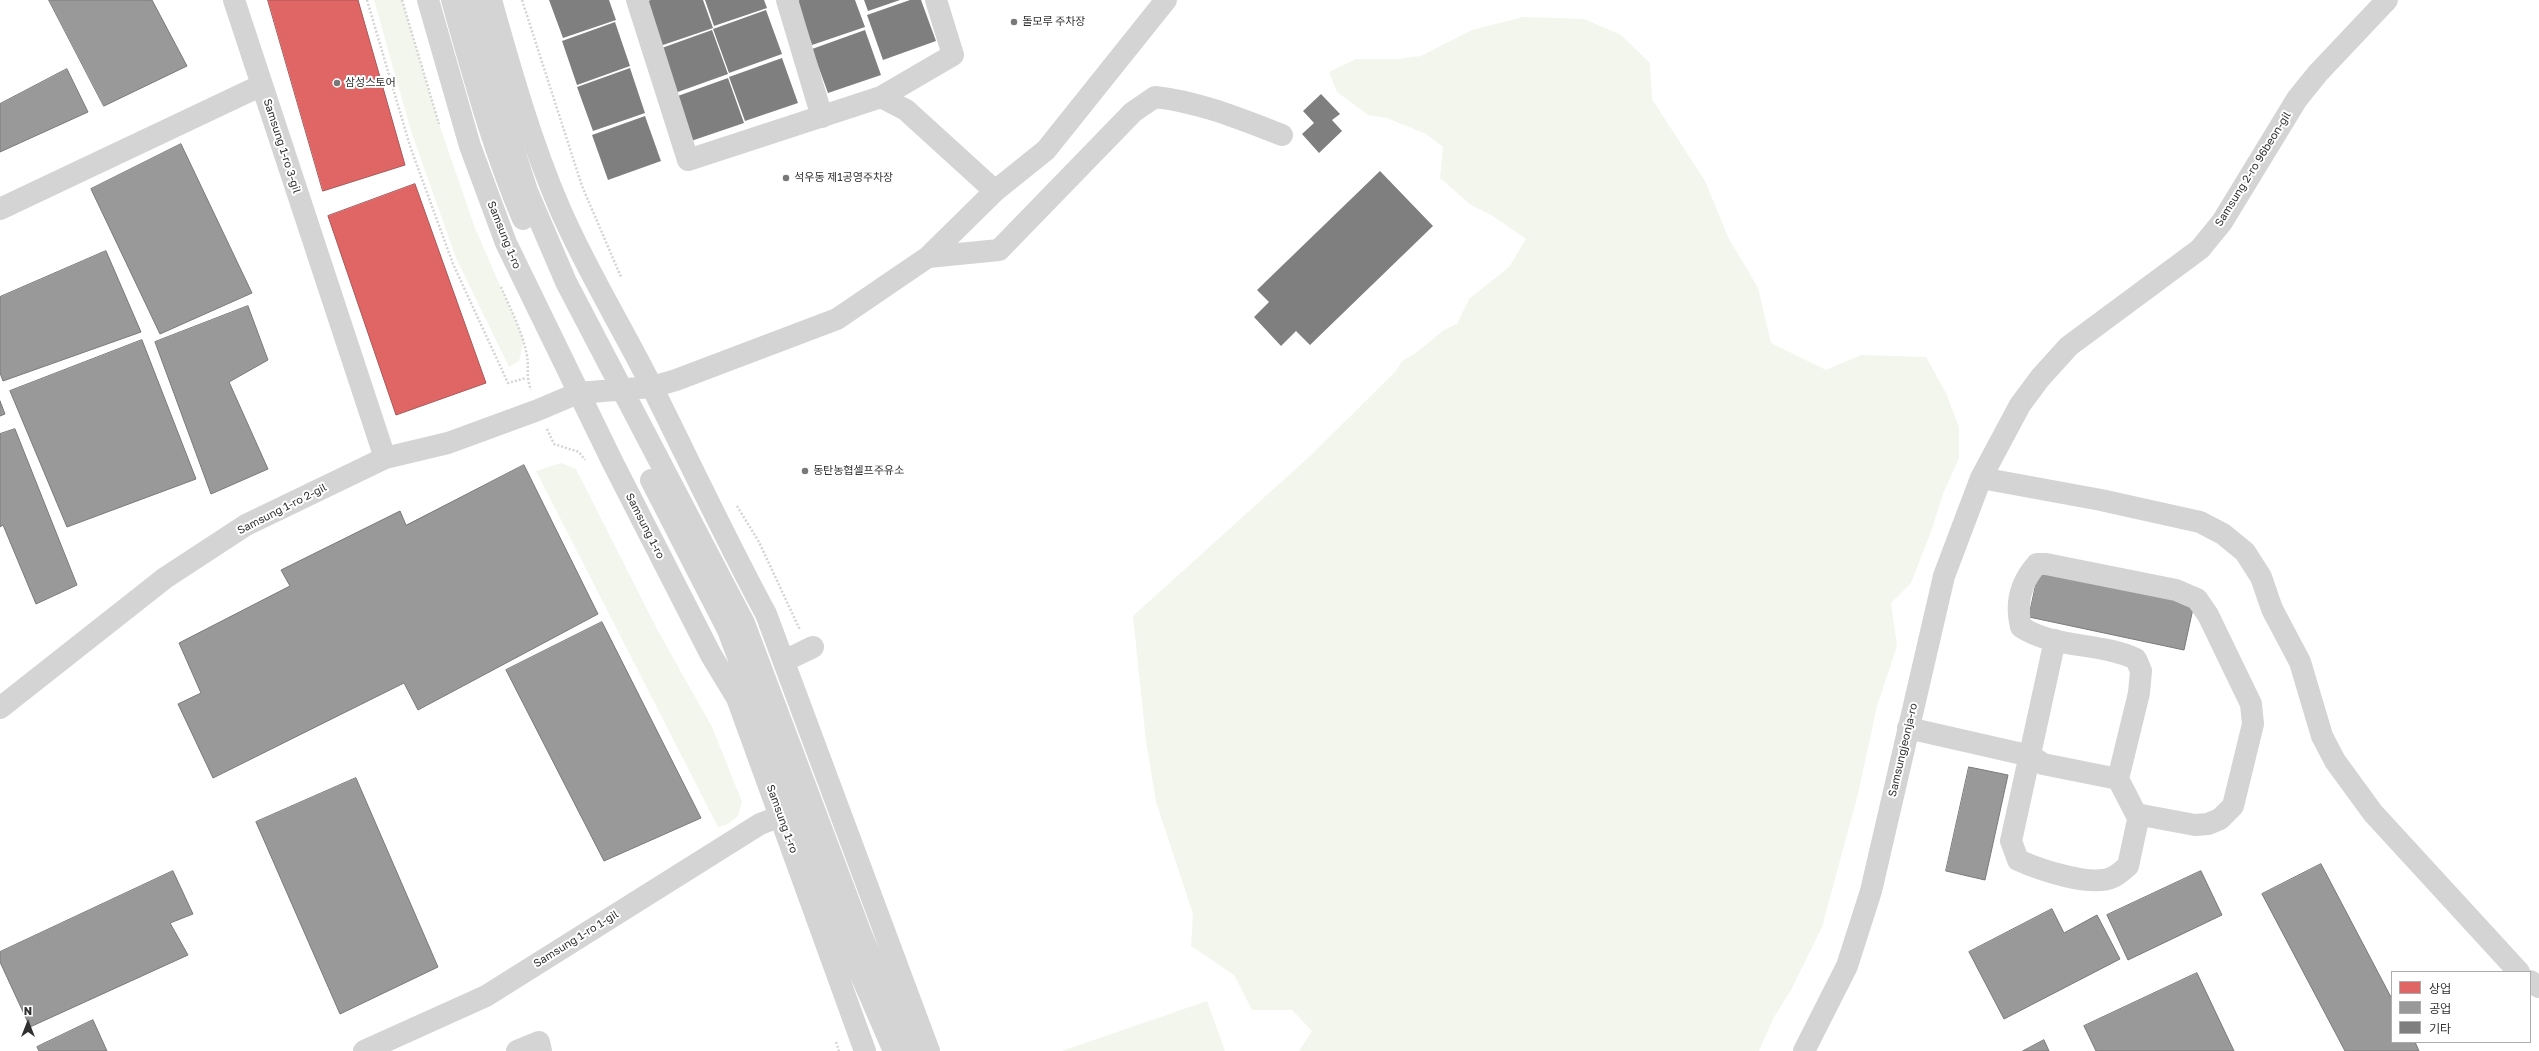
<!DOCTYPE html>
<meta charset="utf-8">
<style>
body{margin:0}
#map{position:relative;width:2539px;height:1051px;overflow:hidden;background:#fff;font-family:"Golos Text","Noto Sans KR",sans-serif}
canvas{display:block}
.legend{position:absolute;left:2391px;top:971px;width:140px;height:72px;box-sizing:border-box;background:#fff;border:1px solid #acacac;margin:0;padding:5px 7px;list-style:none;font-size:12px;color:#303030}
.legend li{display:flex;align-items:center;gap:8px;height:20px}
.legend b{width:20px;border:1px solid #acacac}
.north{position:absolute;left:8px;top:1003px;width:40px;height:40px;-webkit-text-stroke:3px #fff;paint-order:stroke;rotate:0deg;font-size:11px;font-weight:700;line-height:16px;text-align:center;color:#303030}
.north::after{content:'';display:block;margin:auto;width:14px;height:18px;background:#303030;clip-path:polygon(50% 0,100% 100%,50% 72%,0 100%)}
</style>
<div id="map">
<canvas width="2539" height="1051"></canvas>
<ul class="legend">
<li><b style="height:11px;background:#e06666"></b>상업</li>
<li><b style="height:11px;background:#999"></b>공업</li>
<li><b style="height:11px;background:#7f7f7f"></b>기타</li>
</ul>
<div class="north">N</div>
</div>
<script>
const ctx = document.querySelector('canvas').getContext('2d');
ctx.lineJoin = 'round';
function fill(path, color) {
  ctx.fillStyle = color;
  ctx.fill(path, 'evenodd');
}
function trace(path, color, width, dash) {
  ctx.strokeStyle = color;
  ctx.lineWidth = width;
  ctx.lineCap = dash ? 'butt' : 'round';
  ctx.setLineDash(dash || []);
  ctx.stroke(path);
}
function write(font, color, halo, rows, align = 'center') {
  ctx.font = font + ' "Golos Text","Noto Sans KR",sans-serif';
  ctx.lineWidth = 4;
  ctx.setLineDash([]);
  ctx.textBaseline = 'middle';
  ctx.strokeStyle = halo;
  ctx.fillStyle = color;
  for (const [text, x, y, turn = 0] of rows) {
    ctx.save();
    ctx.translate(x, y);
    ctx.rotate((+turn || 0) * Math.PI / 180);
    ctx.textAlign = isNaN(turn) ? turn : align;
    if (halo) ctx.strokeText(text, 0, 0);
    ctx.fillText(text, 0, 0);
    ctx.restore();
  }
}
const green = new Path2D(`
 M374,0H402L437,118L475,228L524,341L519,361L509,367L456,258L411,131Z
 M1523,17L1584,19L1621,35L1650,63L1652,99L1705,181L1728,237L1758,288L1771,343L1826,370L1861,355L1926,357L1946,393L1959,427V458L1943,494L1932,529L1911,583L1891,603L1897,646L1877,706L1858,794L1822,927L1791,990L1774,1017L1759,1051H1299L1312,1031L1292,1010H1252L1234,975L1191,946L1193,914L1156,802L1146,741L1133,616L1310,456L1396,371L1402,361L1416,353L1444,330L1457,324L1469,299L1509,267L1526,239L1493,216L1471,205L1440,178L1443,147L1426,134L1387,118L1368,115L1337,92L1329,72L1356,59H1399L1421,56L1472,30Z
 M561,463L576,469L658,631L712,727L742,802L738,816L728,824L718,827L536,471Z
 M1207,1001L1225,1051H1062Z`);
const shops = new Path2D(`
 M268,0H358L405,165L323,191Z
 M415,184L486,383L396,415L328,216Z`);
const industry = new Path2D(`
 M49,0H152L187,66L104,106Z
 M67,69L88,112L0,152V104Z
 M181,144L252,293L160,334L91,189Z
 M106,251L141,332L3,381L0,373V297Z
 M248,306L268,360L229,382L268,469L211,494L155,342Z
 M142,340L196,479L67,527L10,391Z
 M0,401L5,414L0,416Z
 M15,429L77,585L36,604L3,525L0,527V434Z
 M524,465L598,614L418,710L404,683L213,778L178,704L201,693L179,643L290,586L281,570L400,511L406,525Z
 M2039,571L2194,604L2184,650L2029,617Z
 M602,622L701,818L604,861L506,670Z
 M1969,767L2008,775L1985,880L1946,871Z
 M356,778L438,967L340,1014L256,822Z
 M2321,864L2392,999V1042H2415L2419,1051H2345L2262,894Z
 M173,871L193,914L170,923L188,955L30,1027L0,962V952Z
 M2201,871L2222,915L2128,960L2107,915Z
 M2052,909L2064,933L2097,915L2120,959L2004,1019L1969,952Z
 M2197,973L2234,1051H2096L2084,1026Z
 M93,1020L107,1051H39L37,1047Z
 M2044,1040L2049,1051H2023Z`);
const building = new Path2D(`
 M549,0H609L616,20L563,38Z
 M651,0H703L713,28L660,46L644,2Z
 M705,0H764L767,8L714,26Z
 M800,0H855L865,27L812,45L797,1Z
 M864,0H900L868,11Z
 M910,0H921L936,41L883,60L867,15Z
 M766,10L782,54L729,73L713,29Z
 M615,22L630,66L577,85L562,41Z
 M712,30L728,74L675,93L659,49Z
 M865,30L881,75L828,93L812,49Z
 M782,58L798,103L745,121L729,77Z
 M630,68L645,113L593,131L577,87Z
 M728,78L744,123L691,141L675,97Z
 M1321,94L1340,114L1332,120L1342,131L1319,153L1302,134L1314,123L1303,111Z
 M645,116L661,161L608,180L592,135Z
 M1380,171L1433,226L1310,345L1296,331L1281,346L1254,317L1269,302L1257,290Z`);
const path = new Path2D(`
 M367,0L410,146L453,264L508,383L526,378
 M402,0L439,124
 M522,0L582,186L621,277
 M501,287C510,308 521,329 526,351C530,366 525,374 531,390
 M547,429L554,444L579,452L585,460
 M737,506L759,542L800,630
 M836,1042L839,1051`);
const minor = new Path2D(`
 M234,0L262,85
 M428,0L470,146L506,243L612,461L711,655L737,698L865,1051
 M452,0C473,74 493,149 523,219
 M469,0L499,105L527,191L566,282L744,623L861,934L910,1051
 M491,0C511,71 531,142 560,209C587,271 622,327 652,387C690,463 726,540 766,614L929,1051
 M637,0L688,160L881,97L953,55L936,0
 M787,0L822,117
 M881,97L906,110L995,191
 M0,209L262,85L385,458
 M928,257L999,250L1133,112L1155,97C1200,102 1240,119 1282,135
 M1981,478L2101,500L2200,522L2223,534L2245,552L2261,577L2272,609L2300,662L2322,736L2335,761L2373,813L2519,972
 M651,480L728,630L841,929L894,1051
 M2037,564H2046L2176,590L2197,599L2208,615L2251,704L2253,724L2233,806L2220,819L2208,824L2195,825L2136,814L2118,779L2139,693L2141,671L2136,659C2100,642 2055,649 2021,627C2015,603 2021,582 2037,564Z
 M2055,640L2011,841L2018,860C2038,869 2092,888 2113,877C2118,875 2123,870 2128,866L2139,815
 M784,661L813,647
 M0,708L165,578L246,525L385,458L448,443L538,410L578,393L652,387L676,380L837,319L928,257L995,191L1046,150L1166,0
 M1908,728L2031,756L2043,764L2118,779
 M2530,981L2539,987
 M364,1051L486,996L760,824L781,816
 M517,1051L539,1042L541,1051
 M1804,1051L1847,966L1871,891L1944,576L1981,478L2020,405L2040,378L2069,346L2200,249L2222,222L2297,99L2318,73L2387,0`);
const markers = [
 [1014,22,4,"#787878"],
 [337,83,4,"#787878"],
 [786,178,4,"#787878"],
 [805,471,4,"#787878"]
];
const poiNames = [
 ["돌모루 주차장",1022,22],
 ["삼성스토어",345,83],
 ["석우동 제1공영주차장",794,178],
 ["동탄농협셀프주유소",813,471]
];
const streetNames = [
 ["Samsung 1-ro 3-gil",282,146,72],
 ["Samsung 2-ro 96beon-gil",2253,169,-58],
 ["Samsung 1-ro",504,235,68],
 ["Samsung 1-ro 2-gil",282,509,-27],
 ["Samsung 1-ro",645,526,63],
 ["Samsungjeonja-ro",1903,750,-77],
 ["Samsung 1-ro",782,819,70],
 ["Samsung 1-ro 1-gil",576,939,-32]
];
fill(green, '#f3f6ec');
fill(shops, '#e06666');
trace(shops, '#ab5656', 1);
fill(industry, '#999');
trace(industry, '#7a7a7a', 1);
fill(building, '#7f7f7f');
trace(path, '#d4d4d4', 2.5, [2, 2]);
trace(minor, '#d4d4d4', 22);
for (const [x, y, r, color] of markers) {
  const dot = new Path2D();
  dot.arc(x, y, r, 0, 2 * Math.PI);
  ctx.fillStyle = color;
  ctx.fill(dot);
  trace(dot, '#fff', 1.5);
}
write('11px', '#303030', '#fff', poiNames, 'left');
write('11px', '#303030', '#fff', streetNames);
</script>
